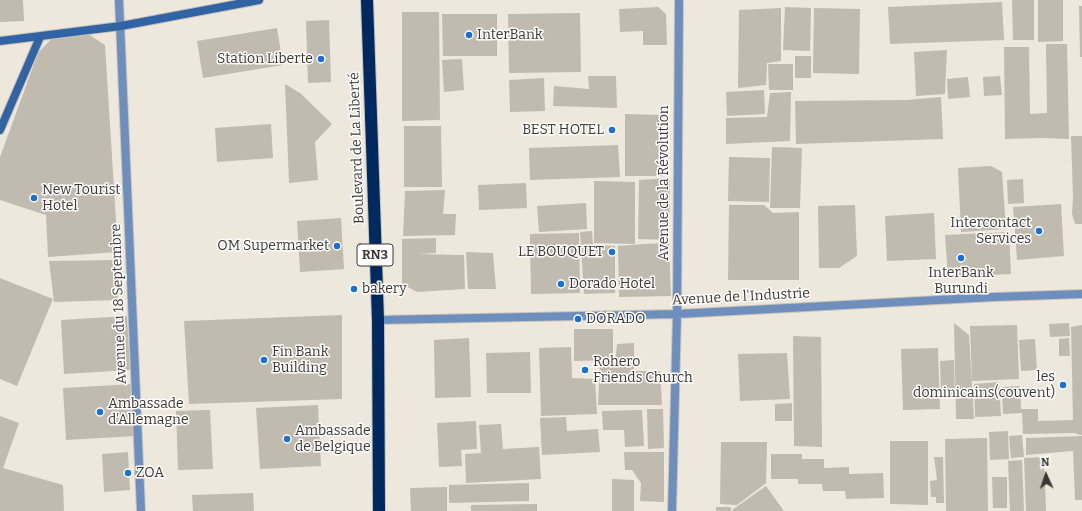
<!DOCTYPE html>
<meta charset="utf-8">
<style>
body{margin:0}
#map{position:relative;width:1082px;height:511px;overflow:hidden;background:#eee7db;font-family:Bitter,serif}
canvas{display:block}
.north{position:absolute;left:1026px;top:455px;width:40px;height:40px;-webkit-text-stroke:3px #fff;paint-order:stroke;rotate:357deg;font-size:11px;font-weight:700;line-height:16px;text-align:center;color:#3b3833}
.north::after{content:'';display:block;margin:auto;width:14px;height:18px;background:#3b3833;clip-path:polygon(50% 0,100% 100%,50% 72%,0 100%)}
</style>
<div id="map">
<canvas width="1082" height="511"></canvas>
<div class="north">N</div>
</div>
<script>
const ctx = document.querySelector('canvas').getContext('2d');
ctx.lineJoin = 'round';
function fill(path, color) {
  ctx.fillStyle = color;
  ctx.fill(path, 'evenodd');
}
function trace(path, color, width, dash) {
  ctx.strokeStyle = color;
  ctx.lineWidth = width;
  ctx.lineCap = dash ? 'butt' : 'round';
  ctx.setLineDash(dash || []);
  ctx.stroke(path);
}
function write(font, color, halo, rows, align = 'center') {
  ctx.font = font + ' Bitter,serif';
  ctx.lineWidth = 3;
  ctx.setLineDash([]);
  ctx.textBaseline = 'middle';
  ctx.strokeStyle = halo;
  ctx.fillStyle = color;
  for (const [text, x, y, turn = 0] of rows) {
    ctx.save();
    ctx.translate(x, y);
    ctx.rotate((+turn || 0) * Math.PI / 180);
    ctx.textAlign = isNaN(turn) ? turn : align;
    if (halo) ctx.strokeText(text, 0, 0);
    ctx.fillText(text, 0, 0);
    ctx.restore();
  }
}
const building = new Path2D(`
 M0,0H23L24,21L0,22Z
 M1012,0H1034V40H1013Z
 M1038,0H1063V41L1038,42Z
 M1002,2L1004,40L890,44L888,7Z
 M1079,6H1082V57H1080Z
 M658,7L666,14L667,45H643V31L620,32L619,9Z
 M785,7L811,8L810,51L783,50Z
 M781,8V61L767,63L766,85L738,88L739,10Z
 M814,8L860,9L859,74L813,73Z
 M402,12H439L440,120L402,121Z
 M580,13L581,72L509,73L508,14Z
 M442,14H497V56H443Z
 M329,20L331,82L308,83L306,21Z
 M277,28L283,65L203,78L197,41Z
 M58,32L88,34L105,45L118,252L48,257L46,215L0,200V157L38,53Z
 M1046,44H1067L1069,139L1043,138L1005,139L1004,47H1029L1030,114L1047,113Z
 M947,50L945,94L916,96L914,52Z
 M795,56H811V78H795Z
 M462,59L464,90L444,92L442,60Z
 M768,64H793V90H769Z
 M588,76H616L617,108L553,106L554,86L589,89Z
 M1000,76L1002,95L984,96L983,77Z
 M968,77L970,97L948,99L947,79Z
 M544,78L545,111L510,112L509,80Z
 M285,84L300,93L332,124L315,142L318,180L289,183Z
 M764,90L765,114L727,116L726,92Z
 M791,92L790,141L726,144V118L767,117L770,93Z
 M941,97L943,139L796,144L795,101L906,100Z
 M625,114L662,115V176H625Z
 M271,124L273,158L217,162L215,128Z
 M404,126H441L442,187H404Z
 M1071,136H1082V224H1075L1072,214L1073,197Z
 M618,145L620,177L530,180L529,148Z
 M772,147L802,148L800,208H770Z
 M729,157L770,158L769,202L728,201Z
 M991,166L1002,172L1006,229L961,232L958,168Z
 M670,178L669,240L638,239L639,180Z
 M1023,179L1024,203L1008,204L1007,180Z
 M594,181L635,182V244L594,243Z
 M526,183L527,208L479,210L478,185Z
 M445,190L443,214H456L455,235L403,236L405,191Z
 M586,203L587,229L539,232L537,206Z
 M1061,204L1064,256L1017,260L1013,207Z
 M729,205H764L773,213L799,212V280H728Z
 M855,205L857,256L839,268H819L818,206Z
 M934,213L936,259L887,261L885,216Z
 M341,218L344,269L300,272L297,221Z
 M592,231L593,245L615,246V293L584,294L580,232Z
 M1009,232L1011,274L948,277L945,235Z
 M579,233L580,293L531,294L530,234Z
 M436,238V253L418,254L464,255L465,289L417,292L402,284V239Z
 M669,243L671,296L619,297L618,246L643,244Z
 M466,252L493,253L496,289H468Z
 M116,260L118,300L54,302L49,261Z
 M0,278L53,299L17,386L0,379Z
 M342,315V399L189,404L184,321Z
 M127,316L130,370L64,374L61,320Z
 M954,323L969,335L974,419H956Z
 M1069,323L1070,336L1050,337L1049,324Z
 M1017,325L1019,379L972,381L970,326Z
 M1082,325V435L1076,434V433L1023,434L1022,413L1003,414L1002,387L1020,386L1021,409H1038V421L1073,420L1071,327Z
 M574,329H613V360L574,361Z
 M793,336L821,337L822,447L794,446Z
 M469,338L471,397L435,398L434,340Z
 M1069,338L1070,356H1059V339Z
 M1035,339L1037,370L1021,371L1019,340Z
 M634,343V371H660L662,405H598L600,363H615L617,344Z
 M571,347L572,378L595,379L597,414L541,416L539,348Z
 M938,348L940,409L903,410L901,349Z
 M530,352L531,393H487L486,353Z
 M787,353L790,399L740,401L738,354Z
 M954,360L955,395H941L940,361Z
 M999,382L1001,416L975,417L974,384Z
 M133,384L136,436L66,440L63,388Z
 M792,403V421H775V404Z
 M318,405L321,466L260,469L256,408Z
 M647,409H663L664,448L648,449Z
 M210,410L213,469L178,470L176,411Z
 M642,410L644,446L625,447L624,430H603L602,411Z
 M0,416L19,423L3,468L63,485L64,511H0Z
 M566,417L567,431L598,429L600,452L542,455L540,418Z
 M476,421L477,449L461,450L462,466L439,467L437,423Z
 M501,424L503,449L539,447L541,479L466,483L465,454L481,453L479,425Z
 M1008,431L1009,459L990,460L989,432Z
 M1022,435L1024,457L1011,458L1009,436Z
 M1082,436V500H1075L1073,451L1026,455V438Z
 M987,438L988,511H946L945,439Z
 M890,441H928V505L890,504Z
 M721,442H767L766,483L737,505L720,504Z
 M128,452L130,490L104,492L102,454Z
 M624,452H664V502L640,501L641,483L632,470H625Z
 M771,454H802V459H824V468L849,467V474L883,473L884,498L846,499L845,491H823L822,484H798V479H771Z
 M934,457H943L944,503H936V497H931L930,481L937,480Z
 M1044,457L1046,511H1026L1024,458Z
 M1022,460L1024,511H1010L1008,461Z
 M992,477H1007V508H993Z
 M612,479L634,480V511H612Z
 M529,483V501L449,503V485Z
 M766,486L784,511H733L732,510Z
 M447,487V511H411L410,488Z
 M253,493L254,511H193L192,495Z
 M537,504V511H471V505Z
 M716,507H731V511H716Z`);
const street = new Path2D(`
 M119,0L141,511
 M378,320L677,314L994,297L1082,294
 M672,511L677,314L679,0`);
const secondary = new Path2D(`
 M0,41L121,26L259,0
 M0,130L40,37`);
const highway = new Path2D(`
 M367,0L378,320L379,511`);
const markers = [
 [469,35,4,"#1a70d9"],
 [321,59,4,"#1a70d9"],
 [612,130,4,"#1a70d9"],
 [34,198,4,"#1a70d9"],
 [1039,231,4,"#1a70d9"],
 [337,246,4,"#1a70d9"],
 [612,252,4,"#1a70d9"],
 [961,258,4,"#1a70d9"],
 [561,284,4,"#1a70d9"],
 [354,289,4,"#1a70d9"],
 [578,319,4,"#1a70d9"],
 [264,360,4,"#1a70d9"],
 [585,370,4,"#1a70d9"],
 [1063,385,4,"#1a70d9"],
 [100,412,4,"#1a70d9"],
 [287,439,4,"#1a70d9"],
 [128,473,4,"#1a70d9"]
];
const shields = [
 [375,255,36]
];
const shieldNames = [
 ["RN3",375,255]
];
const poiNames = [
 ["InterBank",477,35],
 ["Station Liberte",313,59,"right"],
 ["BEST HOTEL",604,130,"right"],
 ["New Tourist",42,190],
 ["Hotel",42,206],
 ["Intercontact",1031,223,"right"],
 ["Services",1031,239,"right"],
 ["OM Supermarket",329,246,"right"],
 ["LE BOUQUET",604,252,"right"],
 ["InterBank",961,273,"center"],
 ["Burundi",961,289,"center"],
 ["Dorado Hotel",569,284],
 ["bakery",362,289],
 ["DORADO",586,319],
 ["Fin Bank",272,352],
 ["Building",272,368],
 ["Rohero",593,362],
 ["Friends Church",593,378],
 ["les",1055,377,"right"],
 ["dominicains(couvent)",1055,393,"right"],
 ["Ambassade",108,404],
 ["d'Allemagne",108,420],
 ["Ambassade",295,431],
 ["de Belgique",295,447],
 ["ZOA",136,473]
];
const streetNames = [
 ["Boulevard de La Liberté",357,148,-92],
 ["Avenue de la Révolution",664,183,-90],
 ["Avenue de l'Industrie",741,297,-3],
 ["Avenue du 18 Septembre",119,304,-92]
];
fill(building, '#c1bbaf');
trace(street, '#cac4b9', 10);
trace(secondary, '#cac4b9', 10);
trace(highway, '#cac4b9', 14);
trace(street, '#6e8fbd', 8);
trace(secondary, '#3263a5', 8);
trace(highway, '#002a5f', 12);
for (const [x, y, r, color] of markers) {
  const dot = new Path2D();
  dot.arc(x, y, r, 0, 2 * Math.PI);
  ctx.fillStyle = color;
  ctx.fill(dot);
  trace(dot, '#fff', 1.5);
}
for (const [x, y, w] of shields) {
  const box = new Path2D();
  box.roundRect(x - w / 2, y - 11, w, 22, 3);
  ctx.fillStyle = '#fff';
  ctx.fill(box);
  trace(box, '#3b3833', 1);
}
write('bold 13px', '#3b3833', null, shieldNames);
write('14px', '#3b3833', '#fff', poiNames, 'left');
write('14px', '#3b3833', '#fff', streetNames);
</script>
